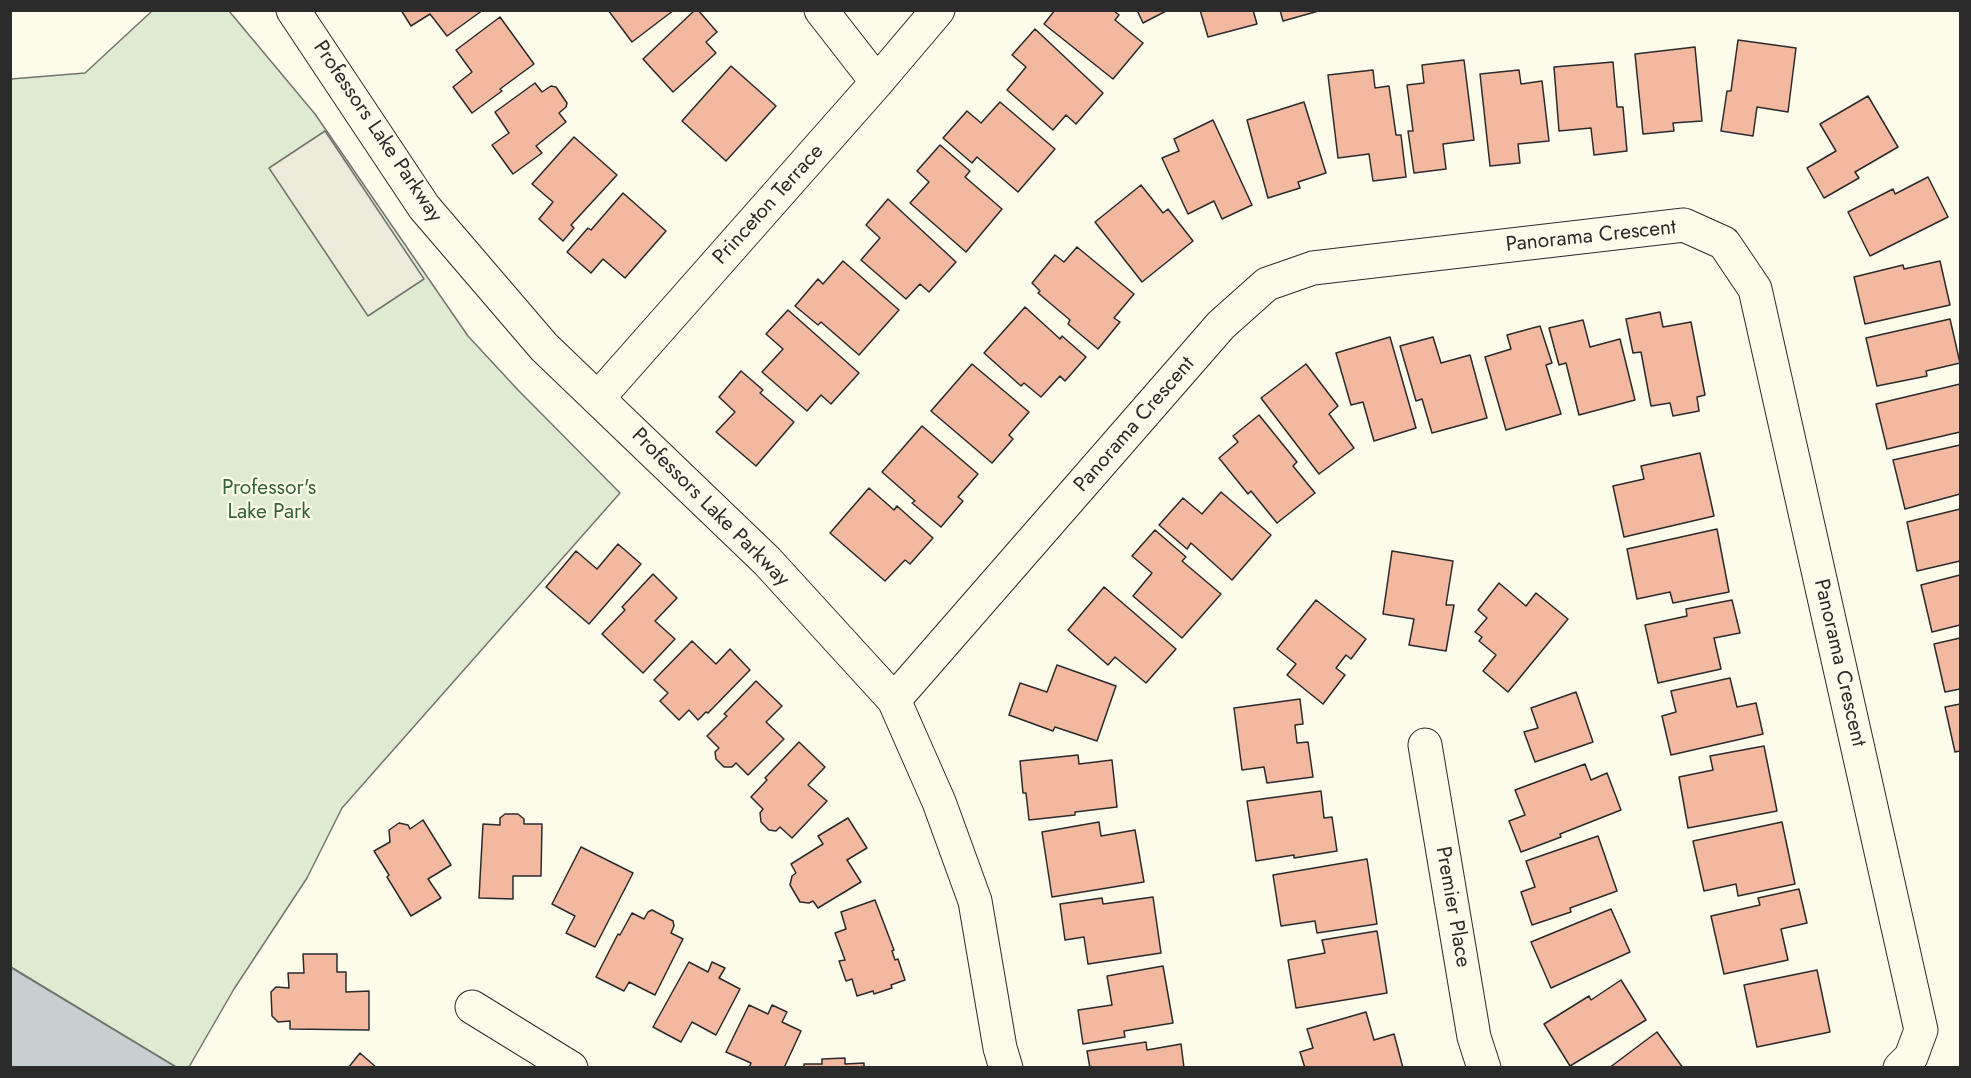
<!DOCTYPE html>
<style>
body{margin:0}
#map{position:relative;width:1971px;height:1078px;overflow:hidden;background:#fdfbea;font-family:Jost,sans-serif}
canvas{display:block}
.frame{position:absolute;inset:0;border:12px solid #2b2b2b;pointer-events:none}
</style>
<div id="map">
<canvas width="1971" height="1078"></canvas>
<div class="frame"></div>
</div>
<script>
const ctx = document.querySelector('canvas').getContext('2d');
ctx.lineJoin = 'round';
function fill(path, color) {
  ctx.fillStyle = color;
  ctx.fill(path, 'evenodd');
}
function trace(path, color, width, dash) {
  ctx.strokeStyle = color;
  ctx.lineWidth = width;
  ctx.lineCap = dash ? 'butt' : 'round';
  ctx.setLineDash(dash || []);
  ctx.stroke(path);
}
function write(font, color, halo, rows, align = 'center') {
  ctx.font = font + ' Jost,sans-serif';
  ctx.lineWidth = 4.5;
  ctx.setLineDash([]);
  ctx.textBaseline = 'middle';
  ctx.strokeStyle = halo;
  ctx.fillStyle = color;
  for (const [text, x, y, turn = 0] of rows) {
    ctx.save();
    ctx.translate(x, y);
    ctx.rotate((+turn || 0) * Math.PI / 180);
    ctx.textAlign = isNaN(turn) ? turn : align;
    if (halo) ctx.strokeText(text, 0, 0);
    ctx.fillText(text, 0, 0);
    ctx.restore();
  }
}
const green = new Path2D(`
 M152,11H229L315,114L468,336L518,390L620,493L342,808L307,878L234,989L189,1067H176L11,967V79L85,73Z`);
const parking = new Path2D(`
 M325,131L424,279L368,316L269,168Z`);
const water = new Path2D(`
 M10,967L25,976L176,1067H11Z`);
const building = new Path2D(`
 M401,10H483L447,36L430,14L411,26Z
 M608,10H674L632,42Z
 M695,10H698L717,32L706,42L716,53L673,92L643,59Z
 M1055,10H1113L1119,15L1115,20L1143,43L1113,79L1044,24Z
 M1137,10H1168L1143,23Z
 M1200,10H1253L1257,24L1208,37Z
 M1280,10H1322L1283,21Z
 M500,17L534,64L500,89L502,91L472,113L453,87L472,72L456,50Z
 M1035,29L1103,93L1076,124L1066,115L1053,130L1007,90L1026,67L1012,55Z
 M1738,40L1796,48L1788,112L1757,107L1753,136L1721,131L1727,91H1731Z
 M1695,47L1702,121L1673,123L1674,131L1643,134L1635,54Z
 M1464,60L1474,140L1443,144L1446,169L1414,173L1408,131H1413L1407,85L1424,83L1422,65Z
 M1613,62L1617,107H1623L1627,151L1594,155L1591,128L1559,131L1554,67Z
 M731,66L776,106L726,161L682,121Z
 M1373,70L1375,88L1389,86L1396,135H1401L1406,177L1373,181L1369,154L1338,158L1328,75Z
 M1519,70L1521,84L1542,81L1549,141L1518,144L1520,163L1490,166L1480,74Z
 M535,83L542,92L551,86L556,87L567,103L566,107L559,113L566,122L536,146L542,153L513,174L492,145L509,133L495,112Z
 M1868,96L1898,147L1855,172L1859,178L1824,198L1807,168L1836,151L1820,124Z
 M1000,102L1055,149L1018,192L977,157L972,163L943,138L967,111L981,123Z
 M1304,102L1326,173L1298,182L1300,188L1268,198L1247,120Z
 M1213,120L1252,205L1222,219L1214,201L1188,214L1162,158L1179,151L1174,139Z
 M574,137L617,175L571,225L574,228L563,241L539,219L553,202L532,184Z
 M940,145L970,171L965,177L1002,209L966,252L910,203L929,182L917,171Z
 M1928,177L1948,217L1870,256L1848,212L1893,189L1895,194Z
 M1141,185L1163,213L1168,209L1193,241L1142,282L1095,222Z
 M623,193L666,231L625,278L603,259L591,273L567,252L588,228L591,230Z
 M888,199L956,262L929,292L920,284L906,299L861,260L880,238L866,225Z
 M1077,247L1134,294L1114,318L1120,322L1098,349L1068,324L1070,320L1038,293L1040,291L1032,283L1055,255L1064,262Z
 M843,261L899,310L859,355L821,322L818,325L795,306L818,279L823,284Z
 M1940,261L1950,305L1865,324L1854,277L1903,265L1904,269Z
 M1025,307L1060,339L1062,336L1086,357L1065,381L1060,376L1041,397L1024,383L1021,386L984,353Z
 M788,310L859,373L831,404L821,395L807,411L762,372L783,349L766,334Z
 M1660,312L1663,327L1691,322L1705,395L1697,397L1699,411L1673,416L1670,403L1651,406L1641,352L1633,353L1626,319Z
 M1950,319L1960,363L1926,371L1927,376L1877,386L1866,338Z
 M1583,320L1590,347L1620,339L1635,400L1579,415L1566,363L1559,365L1549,328Z
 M1540,326L1552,363L1546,365L1561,414L1506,430L1485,357L1511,349L1507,335Z
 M1390,337L1416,428L1374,441L1363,402L1351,405L1336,353Z
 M1433,337L1441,363L1470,355L1487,418L1432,433L1422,399L1416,401L1400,346Z
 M972,364L1029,412L1009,435L1013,439L992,463L931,411Z
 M1306,364L1338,406L1329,414L1354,448L1319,474L1261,398Z
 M741,371L763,390L760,393L794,422L756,466L716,432L735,412L719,397Z
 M1960,384V432L1887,449L1876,404Z
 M1259,415L1297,462L1293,466L1315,493L1277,523L1251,491L1248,494L1219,458L1238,442L1233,436Z
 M922,426L978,474L958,497L963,501L941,527L912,503L915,501L882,472Z
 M1960,445V494L1905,509L1893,460Z
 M1700,453L1714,516L1624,537L1613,486L1644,479L1641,466Z
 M869,488L894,510L897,506L933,538L910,564L905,560L885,581L830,533Z
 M1221,492L1271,535L1232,580L1191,543L1187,549L1159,525L1183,498L1202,514Z
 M1960,509V561L1917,571L1907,522Z
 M1717,529L1729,592L1673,603L1670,592L1637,599L1627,549Z
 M1155,530L1186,557L1182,561L1221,594L1182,638L1133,596L1152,573L1132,556Z
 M618,544L641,564L589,624L546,587L576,551L597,569Z
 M1392,551L1453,561L1446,605H1454L1446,651L1409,645L1414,619L1383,614Z
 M653,574L677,598L655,621L675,639L643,673L602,634L625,610L622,607Z
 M1960,575V625L1932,632L1921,585Z
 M1499,583L1526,606L1536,593L1568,619L1508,692L1483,671L1496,655L1479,641L1482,637L1475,632L1487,618L1478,610Z
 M1104,587L1176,649L1146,683L1115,657L1108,665L1068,630Z
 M1316,600L1366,639L1351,659L1346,655L1336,668L1345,675L1323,704L1287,675L1296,664L1277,649Z
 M1732,600L1740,633L1714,638L1721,669L1658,683L1645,625L1687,616L1686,609Z
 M1960,638V689L1945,692L1934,644Z
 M692,641L716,664L730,649L750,670L708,713L706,712L698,720L689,710L679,720L660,701L668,693L654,680Z
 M1057,665L1116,686L1097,741L1055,727L1053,731L1009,715L1020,683L1047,692Z
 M1730,678L1737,707L1756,703L1763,734L1671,755L1662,716L1676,712L1671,691Z
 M756,681L782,706L766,722L784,739L748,775L736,763L732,767H724L716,759L715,752L719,748L707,736L727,716L724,714Z
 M1576,692L1593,742L1535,762L1524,732L1538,728L1531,708Z
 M1300,699L1303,724L1295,725L1297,743L1308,742L1313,777L1267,783L1264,767L1242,770L1234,708Z
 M1960,704V751L1955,752L1945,707Z
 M799,742L825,767L808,785L827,801L792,838L780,827L776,831L769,830L761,822L760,813L763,809L751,797L767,780L765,778Z
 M1764,746L1777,811L1688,828L1679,777L1713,770L1710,756Z
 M1078,755L1079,764L1112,760L1117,807L1075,812V815L1029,820L1026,793H1023L1020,761Z
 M1585,764L1591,780L1607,773L1621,810L1560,834L1561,837L1521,852L1509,821L1525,815L1515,790Z
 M1321,791L1324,818L1332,817L1337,851L1294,858V855L1256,861L1247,801Z
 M505,814H518L524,819V824H542L541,876H513V899L479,898L483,824L500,825V818Z
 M848,818L867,848L847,860L861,882L818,908L813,901L809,903L800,902L790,885L792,876L796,873L791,864L823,844L818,836Z
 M423,820L451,865L428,879L441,898L411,916L387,877L389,875L374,851L390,842L389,830L399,823L408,825L410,829Z
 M1099,822L1101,836L1135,830L1144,882L1052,897L1042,832Z
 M1782,822L1795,884L1738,896L1736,884L1704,891L1693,841Z
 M1598,836L1617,891L1570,908L1571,912L1532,925L1521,892L1535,887L1526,861Z
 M581,847L633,873L595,947L566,933L575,916L552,904Z
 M1367,859L1377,924L1317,933L1315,921L1281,926L1273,875Z
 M1799,889L1807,923L1781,929L1788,960L1724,974L1711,916L1760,905L1758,898Z
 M1153,897L1161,953L1088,964L1084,937L1065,940L1060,904L1102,898L1103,904Z
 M875,900L894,950L892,951L895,960L898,959L905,980L891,985L892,988L874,994L873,991L857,996L852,979L846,981L839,961L845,960L835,933L846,929L841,912Z
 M1611,909L1630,952L1551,988L1531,942Z
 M652,910L673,921L674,926L671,933L683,939L655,995L629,982L624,991L596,977L618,934L620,935L632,913L644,919L648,912Z
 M1377,931L1387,993L1296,1008L1288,960L1325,953L1322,940Z
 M303,954H337V972H346V992L369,991V1030L290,1029V1021L278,1022L272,1016L271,992L276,987L289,988L288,973H304Z
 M689,962L708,972L712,962L725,968L719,978L740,989L716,1035L692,1022L681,1042L653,1027Z
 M1163,966L1173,1023L1124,1031L1125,1037L1083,1044L1078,1010L1112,1005L1107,976Z
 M1817,970L1830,1032L1757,1047L1744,985Z
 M1621,980L1646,1020L1570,1066L1544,1024L1589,996L1591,1000Z
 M749,1005L768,1014L772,1005L787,1012L782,1022L801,1031L784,1068H749L751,1063L726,1052Z
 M1366,1012L1374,1040L1394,1034L1403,1068H1305L1300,1052L1313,1048L1307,1029Z
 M1657,1032L1683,1068H1609Z
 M1146,1042L1147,1050L1181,1044L1184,1068H1090L1087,1051Z
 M360,1053L377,1068H348Z
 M845,1058V1064L864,1063V1068H804V1064H822V1059Z`);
const minor = new Path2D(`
 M293,10L424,207L544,347L767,561L894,700L939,802L975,901L1000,1048L1006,1068
 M821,10L877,82
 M598,398L877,82L938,10
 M894,700L1221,325L1267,284L1313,268L1684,225L1724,243L1755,289L1921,1030L1911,1057L1900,1068
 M1425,745L1474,1037L1484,1068
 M472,1007L571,1068`);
const streetNames = [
 ["Professors Lake Parkway",377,132,56],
 ["Princeton Terrace",769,205,-48],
 ["Panorama Crescent",1591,237,-6],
 ["Panorama Crescent",1135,425,-49],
 ["Professors Lake Parkway",710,508,45],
 ["Panorama Crescent",1839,663,77],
 ["Premier Place",1452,907,80]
];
const parkNames = [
 ["Professor's",269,489],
 ["Lake Park",269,513]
];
fill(green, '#deebd1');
trace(green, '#74746e', 1.5);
fill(parking, '#eceadb');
trace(parking, '#74746e', 1.5);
fill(water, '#c7d0d0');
trace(water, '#74746e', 1.5);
fill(building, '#f2b8a0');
trace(building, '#2b2b2b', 1.5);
trace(minor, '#2b2b2b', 35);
trace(minor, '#fdfbea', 33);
write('21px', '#2b2b2b', '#fdfbea', streetNames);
write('21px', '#34623c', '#fdfbea', parkNames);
</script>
